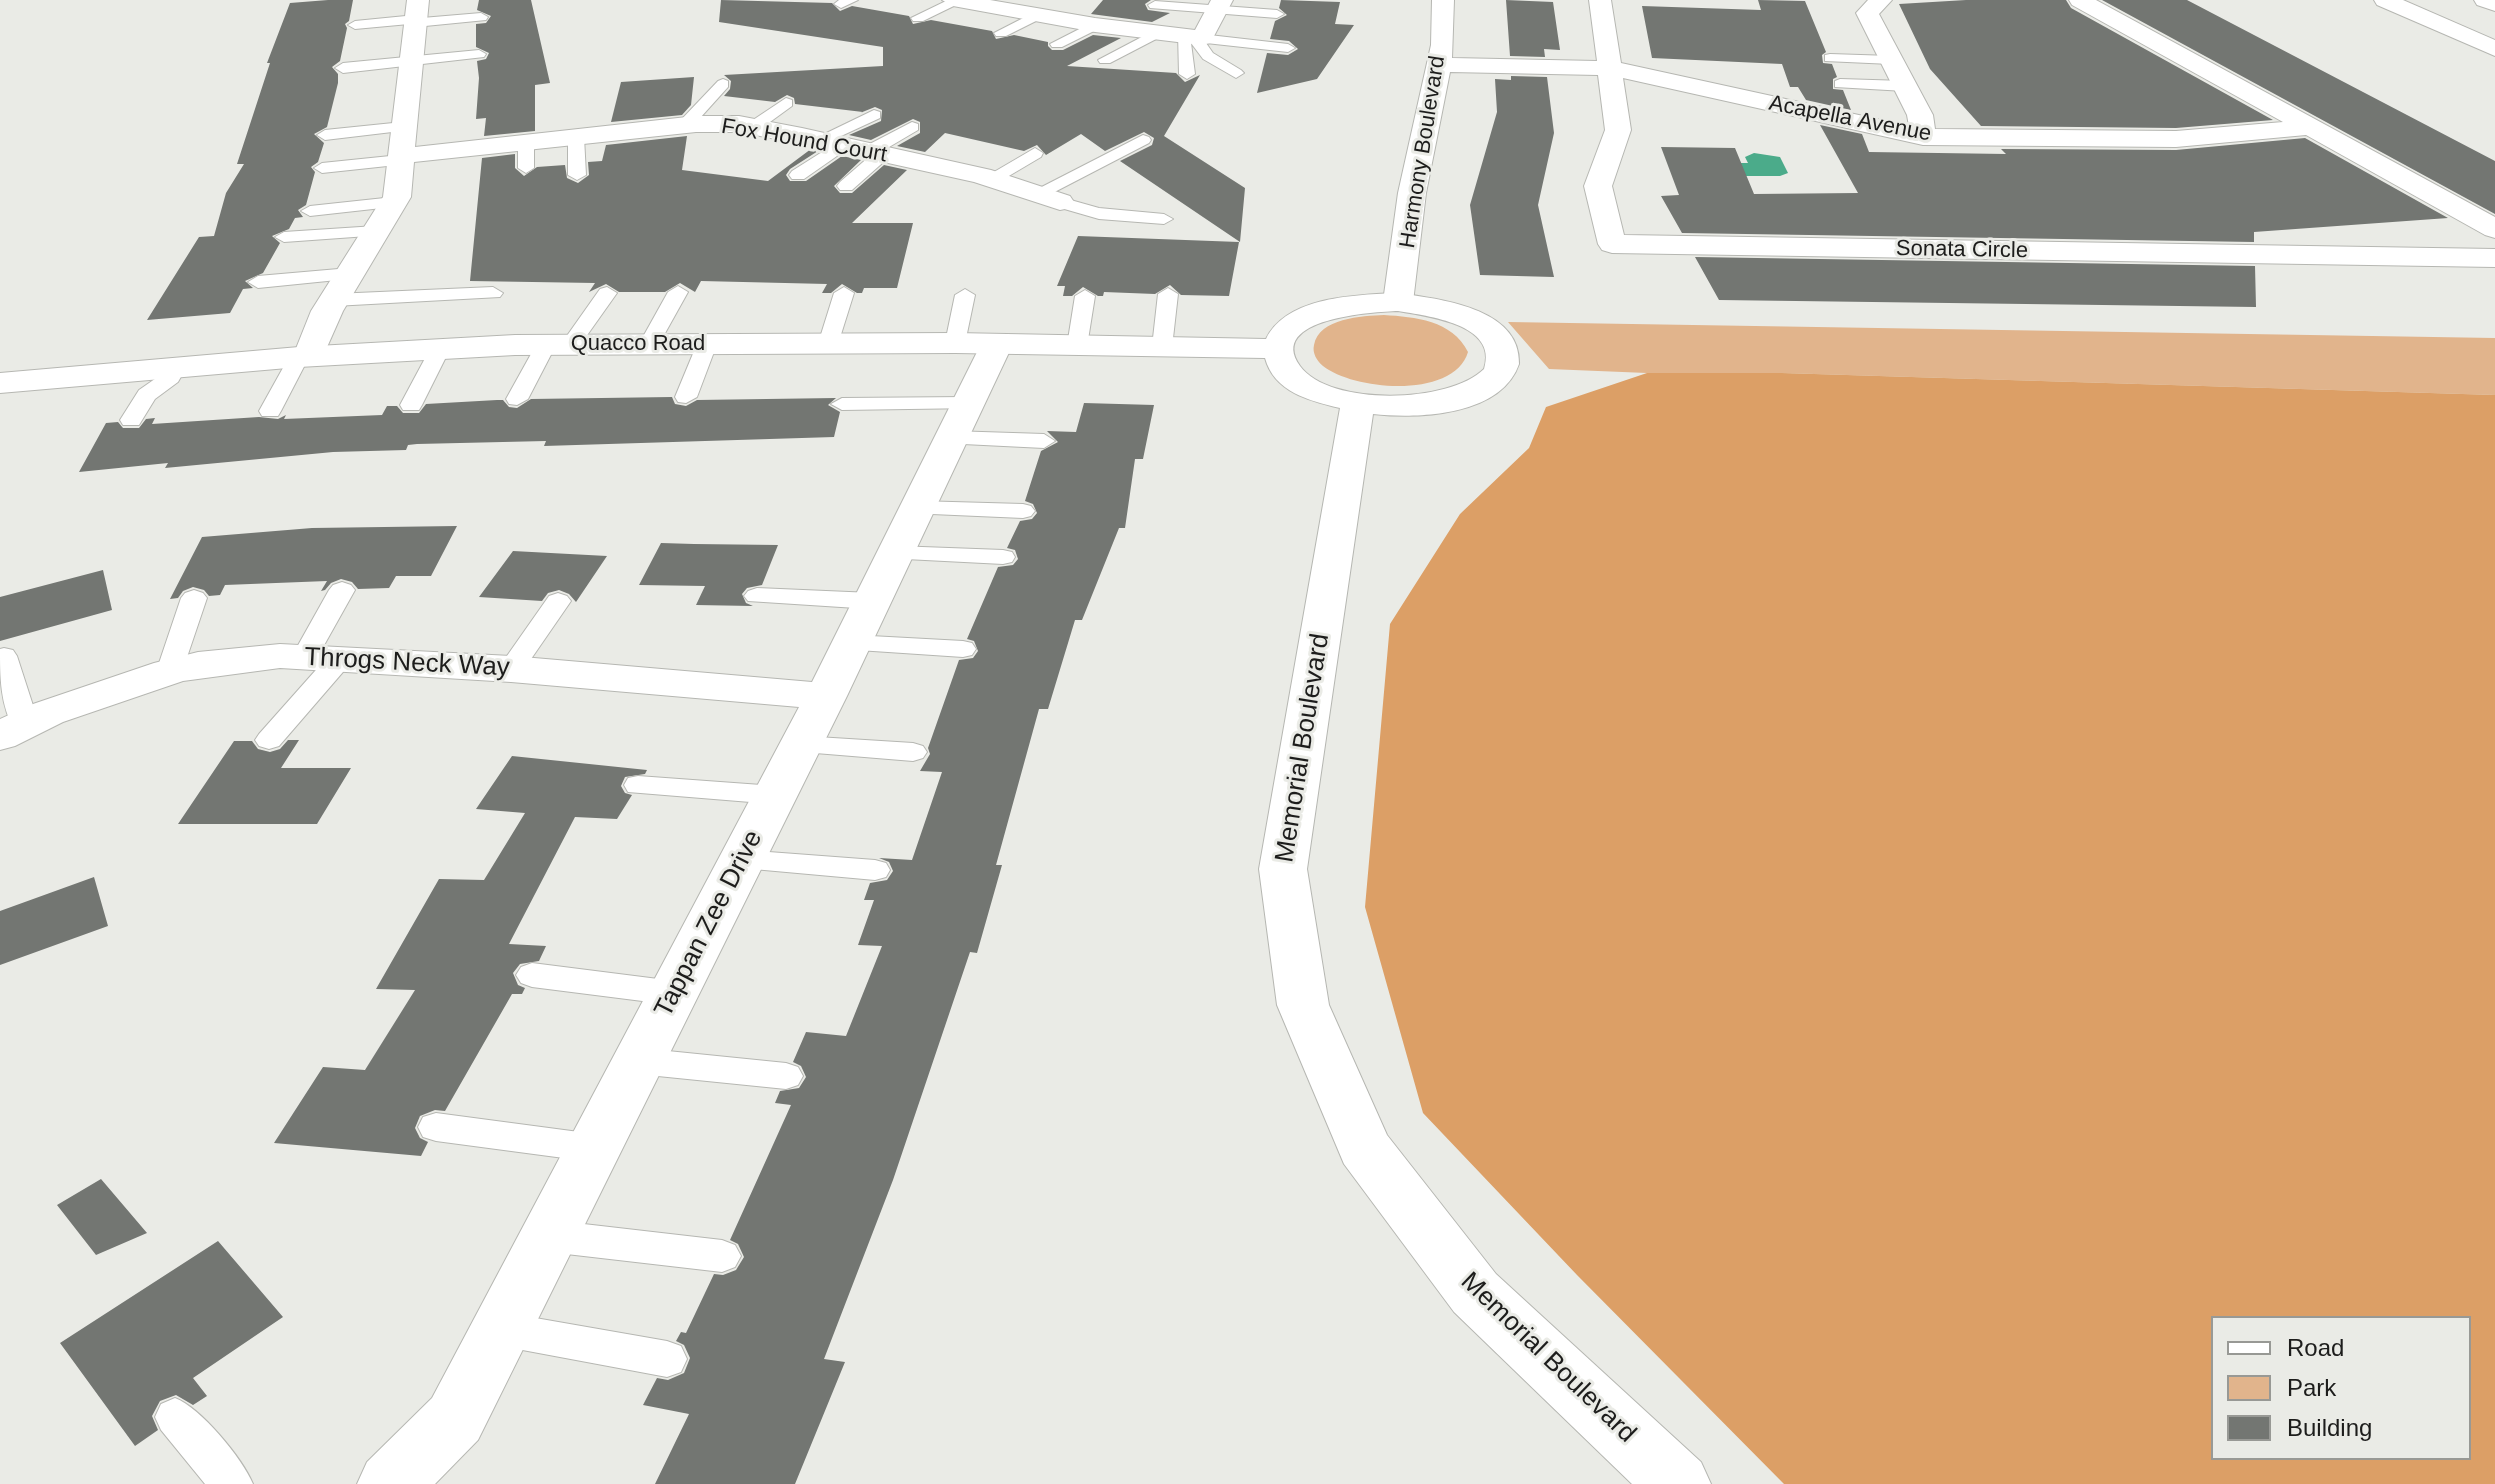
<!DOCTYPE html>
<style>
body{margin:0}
#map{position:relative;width:2495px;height:1484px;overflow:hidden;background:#eaebe6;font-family:Helvetica,sans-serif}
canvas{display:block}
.legend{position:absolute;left:2211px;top:1316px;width:260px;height:144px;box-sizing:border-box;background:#eaebe6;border:2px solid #989995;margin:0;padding:10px 14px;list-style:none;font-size:24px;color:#1d1d1c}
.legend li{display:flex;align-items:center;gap:16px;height:40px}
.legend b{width:40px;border:2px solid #989995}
</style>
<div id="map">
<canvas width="2495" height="1484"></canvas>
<ul class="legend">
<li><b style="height:10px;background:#fff"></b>Road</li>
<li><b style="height:22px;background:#e1b48c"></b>Park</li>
<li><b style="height:22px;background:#737672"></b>Building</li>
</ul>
</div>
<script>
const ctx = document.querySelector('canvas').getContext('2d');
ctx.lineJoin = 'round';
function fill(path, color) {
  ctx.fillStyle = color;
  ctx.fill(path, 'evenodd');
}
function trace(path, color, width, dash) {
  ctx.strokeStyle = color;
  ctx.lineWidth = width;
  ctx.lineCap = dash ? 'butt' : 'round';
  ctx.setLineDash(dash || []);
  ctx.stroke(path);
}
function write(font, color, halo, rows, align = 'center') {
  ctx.font = font + ' Helvetica,sans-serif';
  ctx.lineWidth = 6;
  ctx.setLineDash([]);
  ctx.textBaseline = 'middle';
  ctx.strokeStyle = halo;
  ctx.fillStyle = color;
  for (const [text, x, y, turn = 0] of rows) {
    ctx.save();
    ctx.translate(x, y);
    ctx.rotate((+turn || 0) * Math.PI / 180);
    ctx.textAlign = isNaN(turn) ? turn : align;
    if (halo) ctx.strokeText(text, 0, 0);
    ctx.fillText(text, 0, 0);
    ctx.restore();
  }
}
const green = new Path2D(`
 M1384,315C1415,317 1452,320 1468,352C1454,399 1355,391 1323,366C1317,361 1312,353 1314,345C1319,318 1362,316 1384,315Z
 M1508,322L2495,338V395L1782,373H1647L1549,369Z`);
const forest = new Path2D(`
 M1647,373H1782L2495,395V1484H1784L1577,1275L1423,1113L1365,907L1390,624L1460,514L1529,448L1546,407ZM2213,1318H2469V1458H2213Z`);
const water = new Path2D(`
 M1754,153L1780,157L1788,173L1780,176H1737L1732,163H1748L1745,157Z`);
const building = new Path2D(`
 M328,0H353L349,21L345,24L347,28L340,61L332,67L338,74V83L327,127L314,134L324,143L318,162L311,167L315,172L306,205L298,210L303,217L295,218L289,229L272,236L280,243L263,273L245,281L253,288L243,289L230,313L147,320L199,237L214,236L226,193L244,164H237L270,63H267L290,3Z
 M479,0H531L550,83L535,85V131L484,136L486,118L476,119L479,78L477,61L486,59L489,53L476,47V24L486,23L491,16L477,10Z
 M721,0L832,3L840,11L852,6L909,16L913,24L931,20L992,31L996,39L1014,35L1048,42V46L1052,50H1063L1093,35L1121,38L1067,66L1176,73L1185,82L1200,75L1164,136L1245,188L1240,242L1120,161L1152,145L1154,138L1144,132L1105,151L1081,134L1046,155L1037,145L1024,151L945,133L925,152L897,146L920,133V122L913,119L871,140L849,135L881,121L882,110L875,107L860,113L863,112L795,104L794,98L787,95L775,102L724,96L730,89L731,81L724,75L883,66V47L719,22Z
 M1103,0H1151L1145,4L1148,10L1170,13L1152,22L1091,14Z
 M1281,0L1340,2L1335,24L1354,25L1317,79L1257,93L1267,53L1288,55L1298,49L1289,41L1270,39L1275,21L1287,15L1279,8Z
 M1506,0L1553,2L1560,50L1544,49L1545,57L1510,56Z
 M1758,0L1805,1L1826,52L1822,55L1823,63L1832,64L1837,77L1833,79V89L1843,90L1851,110L1806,100L1798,87H1790L1782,64L1652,58L1642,6L1761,10Z
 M1966,0H2066L2071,8L2273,120L2176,128L1981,126L1930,69L1899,4Z
 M2102,0H2187L2495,161V214Z
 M1511,76L1547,77L1554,133L1538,205L1554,277L1480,275L1470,205L1497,112L1495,79L1511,80Z
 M694,77L691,105L682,115L611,122L621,82Z
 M1820,125L1862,134L1869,152L2006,154L2001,149L2176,150L2305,138L2448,218L2254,232V242L1682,233L1661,196L1679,195L1661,147L1735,148L1754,194L1858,193Z
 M687,136L682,170L768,181L811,149L818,151L790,169L786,175L790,181H806L842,156L861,160L834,186L840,193H852L884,165L907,170L852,223H913L897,288H864L862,293H857L842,284L831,293H822L827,284L701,281L695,292L680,283L665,292H619L606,284L589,292L595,283L470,281L482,158L515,154V168L524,176L537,167L565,165L567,178L578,183L589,175L588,162L602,161L606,145Z
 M1078,236L1239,242L1229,296L1181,295L1170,285L1155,294L1104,292L1103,296H1098L1083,287L1072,296H1063L1065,286H1057Z
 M1695,257L2255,266L2256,307L1719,300Z
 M672,397L675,404L686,406L697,400L836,398L828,405L840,412L834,437L544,446L546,441L417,444L408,445L406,450L333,452L165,468L168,463L79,472L106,423L118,422L123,428H139L146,419L155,418L152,424L259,417L278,419L286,415L284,419L382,415L387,406H397L403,413H419L426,404L497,400H503L509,407L517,408L531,399Z
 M1084,403L1154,405L1143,459H1135L1125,528H1119L1082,620H1075L1048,709H1039L996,865H1002L977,953L970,952L893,1180L824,1359L845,1362L795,1484H655L689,1414L643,1405L657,1378L668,1380L684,1373L690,1358L684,1345L676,1341L681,1332L686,1333L714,1274L723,1275L736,1270L744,1257L738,1244L730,1240L791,1105L775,1103L780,1091L799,1088L806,1077L801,1066L793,1062L806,1032L846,1036L882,946L858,945L874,900H864L870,883L887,880L893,871L889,862L879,858L912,860L942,772L920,771L930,754L928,748L959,660L973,658L978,651L974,641L967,639L998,567L1013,565L1018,559L1015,550L1007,548L1020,521L1032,519L1037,513L1033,504L1025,501L1041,451L1058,442L1047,431L1076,432Z
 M457,526L431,576H396L389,588L358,589L352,582L341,579L331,583L325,590L321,591L327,581L225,585L220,595L209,596L204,590L193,587L183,591L178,598L170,599L202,537L312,528Z
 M661,543L694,544L778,545L762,585L747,588L742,594L746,603L753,606L696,605L705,586L639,585Z
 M513,551L607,556L576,602L569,594L559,590L548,593L542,601L479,597Z
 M103,570L112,610L0,641V597Z
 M288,740H299L281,768H351L317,824H178L234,741H252L258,749L270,752L280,749Z
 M512,756L647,770L645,774L625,777L621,786L625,793L632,795L617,819L575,817L509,944L546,946L539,961L520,964L513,973L518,985L525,988L522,994H512L445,1111L435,1110L420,1116L415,1128L420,1138L428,1142L421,1156L274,1143L323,1067L365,1070L415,990L376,989L439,879L484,880L525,813L476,809Z
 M94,877L108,926L0,965V911Z
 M101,1179L147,1233L96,1255L57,1205Z
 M218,1241L283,1317L193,1378L207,1396L193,1405L176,1395L160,1401L152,1416L158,1430L135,1446L60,1343Z`);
const lane = new Path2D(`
 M839,0H858L841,8L834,4Z
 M948,0L964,1L923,21H913L911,18Z
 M1155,1L1277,10L1284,14L1277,18L1150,8L1148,5Z
 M1037,11L1044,15L1042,18L1006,36H996L994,33Z
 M481,13L488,17L486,20L415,27L409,24L355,29L348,25L355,21L416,15L422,18Z
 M1095,21L1102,25L1100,28L1062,47H1052L1050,44Z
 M1155,30L1160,31V37L1110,63H1100L1098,60Z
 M1183,32L1288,44L1295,48L1288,52L1206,43L1213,53L1241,70L1244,73L1236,78L1203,59L1191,43L1195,74L1187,79L1179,74L1178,33Z
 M479,50L486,54L484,57L343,73L335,68L343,63Z
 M1830,54L1891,56L1898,60L1891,64L1825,61V55Z
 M723,79L728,81V87L691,128H679V122L718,81Z
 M1840,79L1905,81L1913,86L1905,91L1835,87V81Z
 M786,98L792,100V106L759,130H747V124Z
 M874,110L880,112V118L826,143H814L812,140Z
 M403,122L409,124V130L325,140L317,135L325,130Z
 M912,122L918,124V130L884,150L890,154L888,158L852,190H840L837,186L840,182L870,156L862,151L864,147Z
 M576,132L584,137L586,175L577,180L568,175V137Z
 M1143,135L1149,137L1151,140L1149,143L1043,198H1031L1028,194Z
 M526,137L534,142V168L526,173L518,168V142Z
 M841,140L847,141L849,145L847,149L804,179H792L789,175L792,171Z
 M1035,148L1043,153L1041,157L997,183H985L982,179Z
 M400,155L406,156L408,160L406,164L322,173L314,168L322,163Z
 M394,197L400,198L403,202L400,206L310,216L301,211L310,206Z
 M1060,197L1099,208L1164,214L1173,219L1164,224L1099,219L1054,206L1051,202L1054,198Z
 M376,226L385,231L382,235L284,242L275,237L284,232Z
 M350,268L360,274L357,278L258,288L248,282L258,276Z
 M678,286L688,292L659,344L649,350L642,348L639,344L668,292Z
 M493,287L503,293L500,297L334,306L324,300L334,294Z
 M607,287L617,293L578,348H564L561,344L564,340L600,289Z
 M844,287L854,293L838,344L828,350L821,348L818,344L834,293Z
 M1168,288L1178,294L1172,347L1162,353L1152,347L1158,294Z
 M965,289L975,295L965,343L955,349L945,343L955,295Z
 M1085,290L1095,296L1087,346L1077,352L1067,346L1075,296Z
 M707,338L717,344L697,397L686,403L678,402L675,397L697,344Z
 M546,339L556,345L528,399L517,405L509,404L506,399L536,345Z
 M440,343L450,349L422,405L419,410H403L400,405L430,349Z
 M299,351L309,357L281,411L278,416H262L259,411L289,357Z
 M177,360L187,366L178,382L155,399L139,425H123L120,420L139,390L162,374L170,362Z
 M968,397L979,403L976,408L842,410L831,404L842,398Z
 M951,431L1044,434L1055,441L1044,448L943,443L940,438L943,433Z
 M917,501L1023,504L1031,506L1035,511L1031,516L1023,518L909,513L905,508L909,503Z
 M895,546L1003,550L1012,552L1015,557L1012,562L1003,564L886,558L883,553L886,548Z
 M342,582L351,585L355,590L318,656L314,662H296L292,656L329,590L333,585Z
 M757,588L872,593L881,596L885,601L881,606L872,609L748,601L744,596L748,591Z
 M194,590L203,593L207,598L182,672L178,678H160L156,672L181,598L185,593Z
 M558,593L567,596L571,601L520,675H502L498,669L502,663L549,596Z
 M852,635L963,641L972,643L976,649L972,655L963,657L843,649L839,643L843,637Z
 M4,648L13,650L17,656L39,724L35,730L25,733L15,730C0,706 0,676 0,649Z
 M340,651L349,653L353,659L349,665L279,746L269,749L259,746L255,740L259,734L331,653Z
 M801,736L913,743L923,746L927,752L923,758L913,761L791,751L787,745L791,739Z
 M638,776L775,786L785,788L790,795L785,802L775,804L628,792L624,785L628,778Z
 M742,850L875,860L886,863L890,870L886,877L875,880L731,867L727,860L731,853Z
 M532,963L674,981L686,984L690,993L686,1002L674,1005L532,987L521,983L516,975L521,967Z
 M638,1048L786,1063L798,1067L803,1076L798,1085L786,1089L638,1074L626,1070L621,1061L626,1052Z
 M436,1113L594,1134L607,1138L612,1148L607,1158L594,1162L436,1141L423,1137L418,1127L423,1117Z
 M549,1220L722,1240L735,1245L741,1256L735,1267L722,1272L549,1252L536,1247L530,1236L536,1225Z
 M501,1312L667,1341L681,1346L687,1359L681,1372L667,1377L501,1346L487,1341L481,1329L487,1317Z
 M175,1398C201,1408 242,1458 253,1484H205L161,1430L155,1417L161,1404Z`);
const street = new Path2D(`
 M407,0H429L415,147L696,116H739L802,128L991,170L1070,196L1074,202L1070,208L1060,210L974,182L802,144L739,132H696L414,162L411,197L343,311L320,363L309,366L298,363L293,356L311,311L383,197Z
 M942,0H990L1095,18L1195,30L1211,0H1233L1213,38L1210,43L1202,45L1095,32L953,6Z
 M1432,0H1454L1452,58L1597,61L1589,0H1611L1621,63L1909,126L1907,115L1856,13L1868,0H1892L1879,14L1933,115L1935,129L2176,131L2283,122L2072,5L2069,0H2096L2495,217V238L2485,235L2306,135L2176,147L1923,145L1623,78L1631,130L1612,186L1624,235L2495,249V267L1612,253L1602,250L1598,244L1584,186L1605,130L1598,75L1450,72L1426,193L1413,302L1409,309L1398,311L1387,309L1383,302L1398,193L1431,45Z
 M997,334L1008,337L1013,344L847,696L478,1440L435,1484H357L367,1462L432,1398L799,707L511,682L280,668L183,681L63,722L15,746L0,750V719L33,704L154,663L198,652L280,644L511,656L812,682L981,344L986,337Z`);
const secondary = new Path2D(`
 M1398,293C1438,299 1521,307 1519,364C1501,416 1419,419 1373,414L1307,869L1329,1005L1387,1135L1496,1274L1701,1462L1711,1484H1632L1454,1312L1344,1164L1277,1005L1259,869L1340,408C1310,401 1274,392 1265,358L955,353L515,355L299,367L0,393V373L299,347L515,335L955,333L1266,339C1287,296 1356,295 1398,293ZM1398,311C1427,316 1499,324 1484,369C1450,403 1330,407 1300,366C1266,318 1374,312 1398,311Z`);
const highway = new Path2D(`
 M2374,0H2403L2495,40V56L2377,5Z
 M2474,0H2495V11L2477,5Z`);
const farStreetnames = [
 ["Acapella Avenue",1850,119,11],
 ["Fox Hound Court",804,141,10],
 ["Harmony Boulevard",1423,152,-81],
 ["Sonata Circle",1962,250,1],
 ["Quacco Road",638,344]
];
const streetNames = [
 ["Throgs Neck Way",407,663,3],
 ["Memorial Boulevard",1303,748,-81],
 ["Tappan Zee Drive",709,924,-63],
 ["Memorial Boulevard",1548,1358,44]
];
fill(green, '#e1b48c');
fill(forest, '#dc9f66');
fill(water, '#4bab8a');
fill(building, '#737672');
trace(lane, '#b6b7b2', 2);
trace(street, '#b6b7b2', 2);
trace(secondary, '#b6b7b2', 2);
trace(highway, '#b6b7b2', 2);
fill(lane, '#fff');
fill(street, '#fff');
fill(secondary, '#fff');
fill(highway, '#fff');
write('22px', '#1d1d1c', '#eaebe6', farStreetnames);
write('26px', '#1d1d1c', '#eaebe6', streetNames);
</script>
